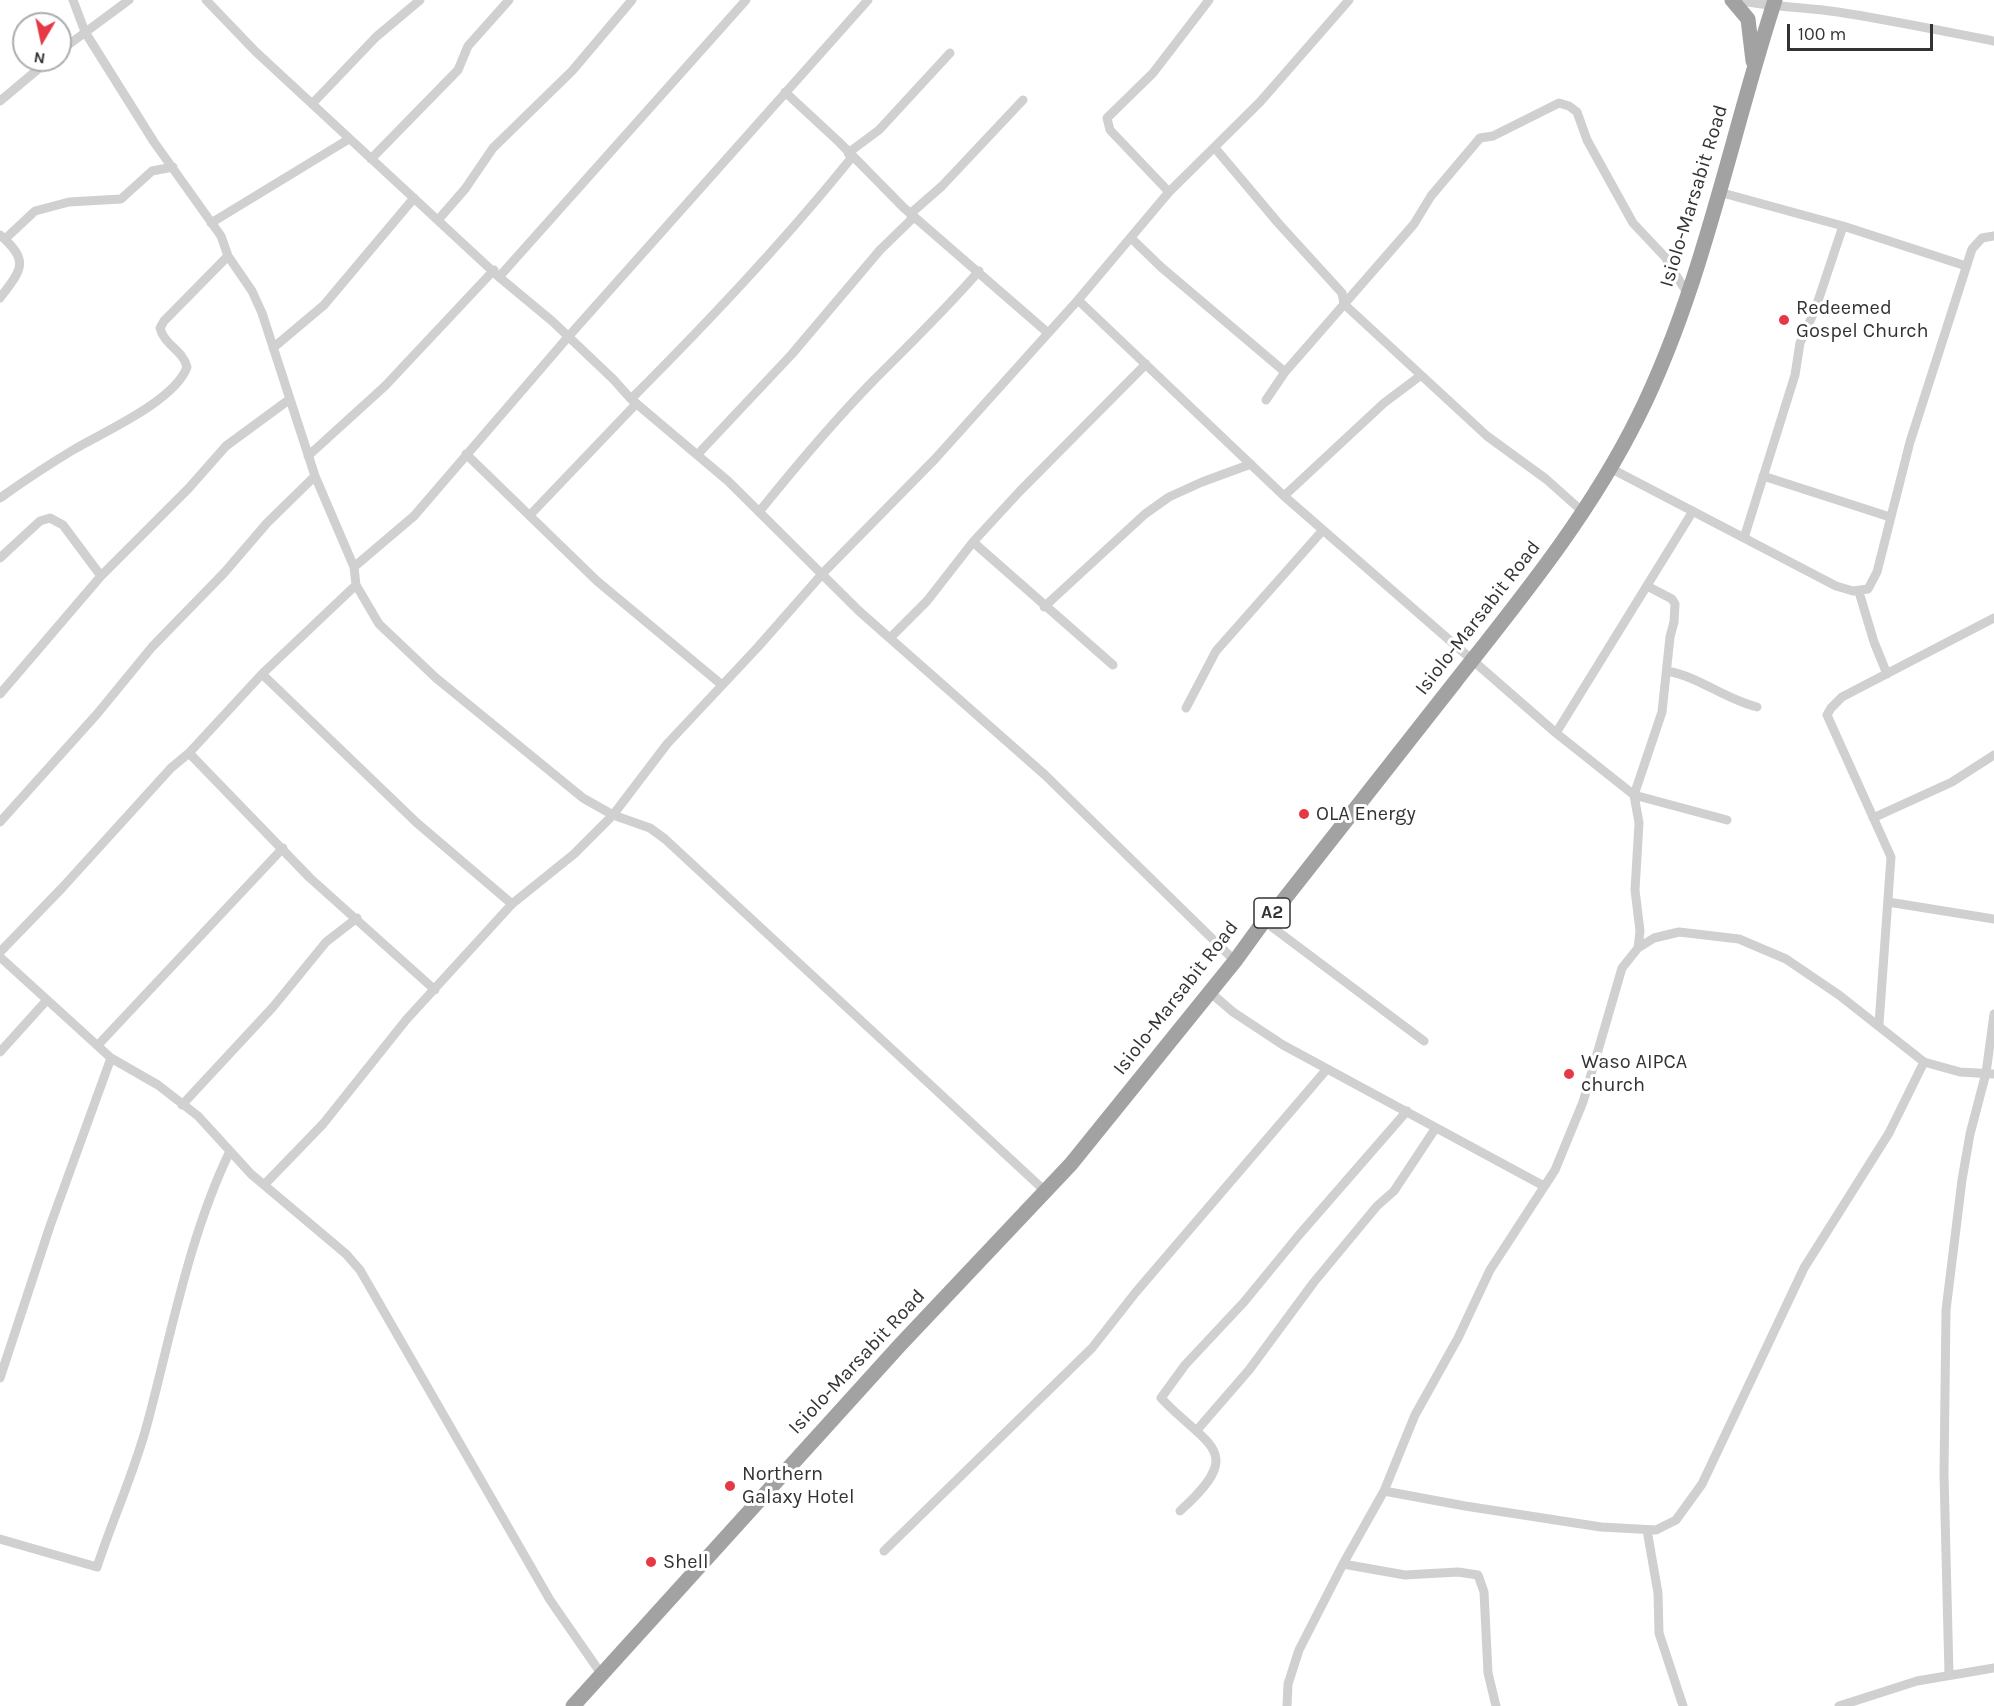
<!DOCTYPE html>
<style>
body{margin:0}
#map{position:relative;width:1994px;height:1706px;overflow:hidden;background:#fff;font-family:Karla,sans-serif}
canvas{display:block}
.north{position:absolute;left:12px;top:12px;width:60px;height:60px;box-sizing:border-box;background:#fff;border:2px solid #adadad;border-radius:50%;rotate:189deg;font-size:16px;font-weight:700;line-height:24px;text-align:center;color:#333}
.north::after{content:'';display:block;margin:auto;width:21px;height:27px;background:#e63946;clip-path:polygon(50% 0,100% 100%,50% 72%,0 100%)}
.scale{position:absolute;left:1787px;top:24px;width:146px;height:27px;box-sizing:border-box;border:3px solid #333;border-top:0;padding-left:8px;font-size:18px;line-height:21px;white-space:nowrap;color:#333;-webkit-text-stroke:4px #fff;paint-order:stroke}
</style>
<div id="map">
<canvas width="1994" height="1706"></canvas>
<div class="north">N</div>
<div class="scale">100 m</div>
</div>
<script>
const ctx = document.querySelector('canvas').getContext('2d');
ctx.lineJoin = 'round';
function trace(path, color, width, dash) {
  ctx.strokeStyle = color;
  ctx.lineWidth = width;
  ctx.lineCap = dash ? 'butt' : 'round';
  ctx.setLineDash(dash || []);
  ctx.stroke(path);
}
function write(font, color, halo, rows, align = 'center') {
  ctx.font = font + ' Karla,sans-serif';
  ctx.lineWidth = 6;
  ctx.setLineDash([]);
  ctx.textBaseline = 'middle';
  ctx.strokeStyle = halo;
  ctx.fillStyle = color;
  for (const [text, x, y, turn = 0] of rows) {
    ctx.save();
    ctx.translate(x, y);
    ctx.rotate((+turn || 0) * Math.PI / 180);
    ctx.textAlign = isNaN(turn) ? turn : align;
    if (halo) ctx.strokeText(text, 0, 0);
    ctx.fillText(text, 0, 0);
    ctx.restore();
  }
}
const minor = new Path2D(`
 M73,0L85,32L154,142L221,236L228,256L252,291L262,313L315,476L354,567L356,585L379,624L436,678L583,798L613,815L650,828L665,839L1045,1191
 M206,0L255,51L499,277L552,321L613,379L631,399L728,481L859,611L1045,775L1235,961
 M1737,0C1771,7 1804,7 1838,12C1890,20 1942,31 1994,41
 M60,51L129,0
 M785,92L839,142L904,208L1048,333
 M0,101L49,60
 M312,104L376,37L420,0
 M1215,148L1279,224L1342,293L1344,304L1487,436L1546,479L1583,512
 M848,153L879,130L950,53
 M371,159L458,70L468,46L509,0
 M1169,192L1110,130L1107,118L1153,73L1209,0
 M1719,192L1843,226L1966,266
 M910,214L942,186L1023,100
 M438,220L465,189L493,148L572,71L632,0
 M211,223L349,139
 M0,235C30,261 22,269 0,298
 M1131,238L1161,267L1285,372
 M5,239L35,211L69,202L121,199L152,171L173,167
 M499,277L746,0
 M1078,300L1284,496L1556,733L1634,795L1727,820
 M273,348L324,305L414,198
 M631,399C709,321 783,243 852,157
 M1266,400L1285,372L1414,224L1431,196L1480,138L1493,136L1559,103L1569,106L1577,112L1587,140L1633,223L1665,257L1687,293
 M466,454L597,581L722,685
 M698,454L792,354L880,250L914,217
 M308,456L385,386L494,270
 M1610,468L1836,586L1853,591L1868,589L1877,572L1910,442L1972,249L1982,238L1994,236
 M1763,476L1890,517
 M1284,496L1384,403L1420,376
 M0,498C24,481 48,465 73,450C103,432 175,401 187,367C183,350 164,345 160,328L164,321L228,256
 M759,512C796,466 833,422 874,380C910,344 946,309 979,271
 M530,515L636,404
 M1744,538L1795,375L1800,343L1815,310L1843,226
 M973,542L1113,665
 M0,558L40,521L50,518L63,525L101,576
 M354,567L414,516L568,337L868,0
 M1859,592L1874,642L1887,674
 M1044,607L1145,514L1169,497L1202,482L1251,464
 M890,638L927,601L973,542L1020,491L1146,364
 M1667,671C1700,677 1724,699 1757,707
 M262,674L417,823L512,904
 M0,694L101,576L188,489L226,446L290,399
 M1186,708L1216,651L1323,530
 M1556,733L1693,511
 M189,753L310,878L435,990
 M1873,818L1952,782L1994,755
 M0,822L97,714L152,647L224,573L267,523L315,476
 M1888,902L1994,919
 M1264,921L1424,1041
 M1638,948L1640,931L1635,890L1639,823L1634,795L1662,712L1670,637L1674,622L1675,604L1672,599L1649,587
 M0,952L62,888L171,768L189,753L262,674L356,585
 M0,957L111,1058L158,1085L198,1116L251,1174L346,1254L360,1270L550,1600L602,1675
 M1211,993L1233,1012L1283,1045L1542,1185
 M1879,1024L1891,857L1827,715L1831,708L1842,697L1994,618
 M98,1045L283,848
 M0,1052L46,1001
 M182,1105L273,1007L326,942L357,918
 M264,1185L323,1124L406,1020L512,904L574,854L613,815L667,744L758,647L823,573L935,459L1078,300L1169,192L1260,102L1349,0
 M0,1378L50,1226L111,1058
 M1197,1430L1249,1370L1314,1282L1377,1206L1394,1191L1435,1129
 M1384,1491L1465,1506L1601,1527L1656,1530L1676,1520L1702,1484L1804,1268L1889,1133L1924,1062
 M1180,1511C1248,1450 1207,1447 1161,1398L1185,1365L1244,1302L1299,1235L1407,1111
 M1647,1530L1658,1593L1659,1633L1683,1706
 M0,1539L97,1567C113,1518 135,1471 148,1421C172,1331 189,1236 230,1151
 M884,1551L1092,1348L1136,1292L1327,1069
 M1343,1564L1405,1575L1458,1572L1478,1575L1484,1592L1488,1673L1496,1706
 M1949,1674L1944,1474L1946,1310L1962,1180L1970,1134L1986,1073L1994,1014
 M1287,1706L1288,1684L1299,1650L1343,1564L1384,1491L1415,1415L1458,1338L1490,1270L1555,1170L1583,1102L1622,968L1638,948L1654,938L1679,932L1739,939L1786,959L1839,995L1924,1062L1960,1072L1994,1074
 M1839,1706L1917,1681L1994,1668`);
const trunk = new Path2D(`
 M1732,0L1748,19L1753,61
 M573,1706L900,1345L1071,1164L1235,961L1264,921L1275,911C1335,834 1395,758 1455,682C1522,597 1590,514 1638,417C1703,286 1730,138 1775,0`);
const markers = [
 [1784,320,6,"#e63946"],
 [1304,814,6,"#e63946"],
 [1569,1074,6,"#e63946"],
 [730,1486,6,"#e63946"],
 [651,1562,6,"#e63946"]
];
const shields = [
 [1272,913,36]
];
const shieldNames = [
 ["A2",1272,913]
];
const streetNames = [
 ["Isiolo-Marsabit Road",1694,196,-73],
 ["Isiolo-Marsabit Road",1478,618,-52],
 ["Isiolo-Marsabit Road",1176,998,-52],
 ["Isiolo-Marsabit Road",857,1362,-47]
];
const poiNames = [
 ["Redeemed",1796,308],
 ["Gospel Church",1796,331],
 ["OLA Energy",1316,814],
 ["Waso AIPCA",1581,1062],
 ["church",1581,1085],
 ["Northern",742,1474],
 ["Galaxy Hotel",742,1497],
 ["Shell",663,1562]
];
trace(minor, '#d0d0d0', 9);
trace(trunk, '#a2a2a2', 15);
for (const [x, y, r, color] of markers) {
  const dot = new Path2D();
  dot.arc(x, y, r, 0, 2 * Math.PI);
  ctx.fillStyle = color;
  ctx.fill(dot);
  trace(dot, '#fff', 2);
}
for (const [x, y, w] of shields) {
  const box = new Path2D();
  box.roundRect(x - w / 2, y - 15, w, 30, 4.5);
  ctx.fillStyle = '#fff';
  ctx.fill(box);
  trace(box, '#333', 1.5);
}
write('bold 18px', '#333', null, shieldNames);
write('20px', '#333', '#fff', streetNames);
write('20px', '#333', '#fff', poiNames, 'left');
</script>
